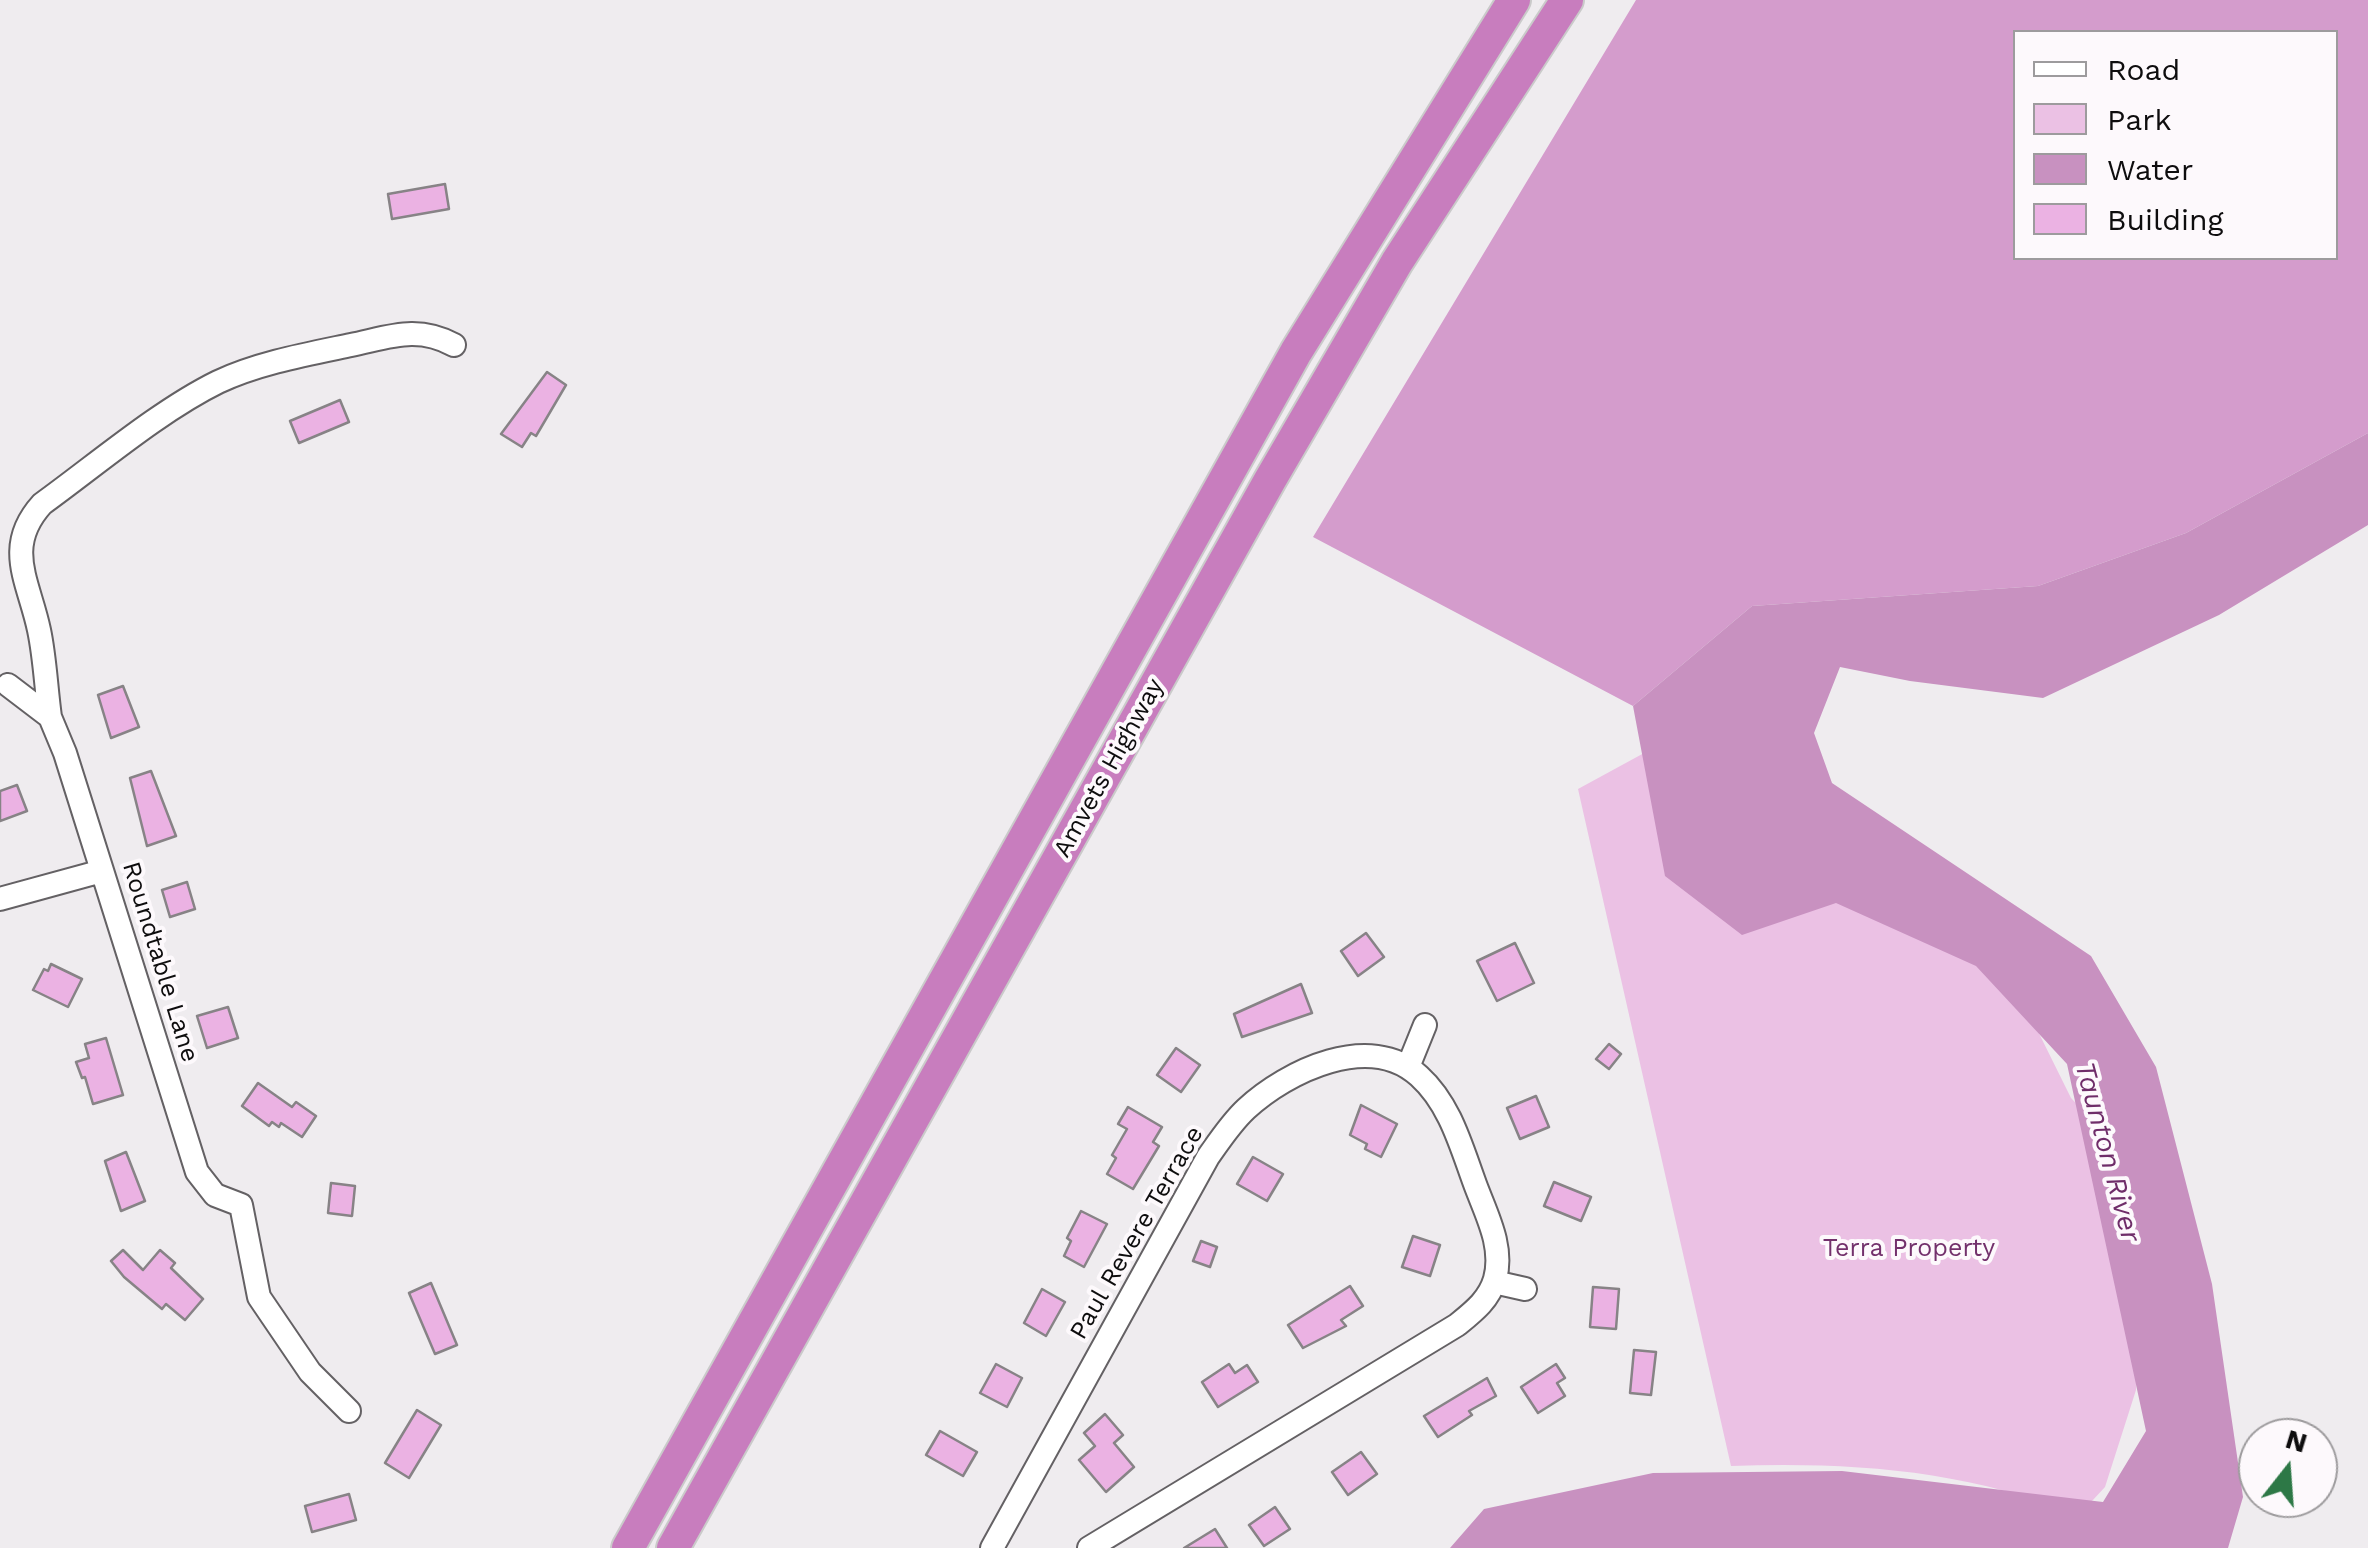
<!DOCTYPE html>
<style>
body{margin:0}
#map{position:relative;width:2368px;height:1548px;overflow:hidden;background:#efecef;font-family:"Work Sans",sans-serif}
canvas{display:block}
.legend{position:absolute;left:2013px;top:30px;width:325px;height:230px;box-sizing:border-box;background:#fdf9fc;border:2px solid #9d9b9d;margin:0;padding:12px 18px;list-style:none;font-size:30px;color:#0e0d0e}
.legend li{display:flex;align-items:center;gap:20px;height:50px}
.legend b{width:50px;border:2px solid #9d9b9d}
.north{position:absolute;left:2238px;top:1418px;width:100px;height:100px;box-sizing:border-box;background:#fdf9fc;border:2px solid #9d9b9d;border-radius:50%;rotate:17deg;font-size:28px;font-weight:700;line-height:40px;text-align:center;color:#0e0d0e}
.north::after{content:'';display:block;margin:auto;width:35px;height:45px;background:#2d7846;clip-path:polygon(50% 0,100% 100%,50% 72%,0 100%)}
</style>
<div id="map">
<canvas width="2368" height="1548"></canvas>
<ul class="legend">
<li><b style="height:12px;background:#fff"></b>Road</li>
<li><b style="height:28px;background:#ebc1e4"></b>Park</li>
<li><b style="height:28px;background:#c891c0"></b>Water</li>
<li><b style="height:28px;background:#ebb2e3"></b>Building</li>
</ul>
<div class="north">N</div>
</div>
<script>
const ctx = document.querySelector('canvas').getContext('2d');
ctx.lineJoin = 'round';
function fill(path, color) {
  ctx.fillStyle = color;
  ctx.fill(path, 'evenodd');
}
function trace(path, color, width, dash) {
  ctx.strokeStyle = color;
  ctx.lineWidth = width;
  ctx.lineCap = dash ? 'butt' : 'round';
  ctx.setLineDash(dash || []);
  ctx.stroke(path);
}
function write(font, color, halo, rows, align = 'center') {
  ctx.font = font + ' "Work Sans",sans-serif';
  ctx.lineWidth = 8;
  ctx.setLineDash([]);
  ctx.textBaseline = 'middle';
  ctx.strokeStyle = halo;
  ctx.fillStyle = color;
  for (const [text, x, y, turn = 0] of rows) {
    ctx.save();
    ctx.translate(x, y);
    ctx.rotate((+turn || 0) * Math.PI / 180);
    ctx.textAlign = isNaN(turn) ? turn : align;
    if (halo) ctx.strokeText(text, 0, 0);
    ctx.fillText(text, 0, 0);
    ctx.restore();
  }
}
const green = new Path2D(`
 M1690,728L1829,873L2017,989L2071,1098L2117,1145L2139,1305L2136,1390L2105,1487L2079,1515C1963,1470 1854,1462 1731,1466L1578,789Z`);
const forest = new Path2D(`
 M1636,0H2368V433L2186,533L2038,586L1752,606L1633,706L1313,537ZM2016,32H2336V258H2016Z`);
const water = new Path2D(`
 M2368,433V525L2219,615L2043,698L1910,681L1840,667L1814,733L1832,783L2091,956L2156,1067L2212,1284L2243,1497L2228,1548H1450L1484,1509L1653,1473L1842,1471L2103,1502L2146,1431L2067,1064L1976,966L1836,903L1742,935L1665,876L1633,706L1752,606L2038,586L2186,533Z`);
const building = new Path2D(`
 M445,184L449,209L392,219L388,194Z
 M547,372L566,385L536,436L531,433L522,447L501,434Z
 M340,400L349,422L299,443L290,421Z
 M123,686L139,727L111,738L98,695Z
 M151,771L176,836L147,846L130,778Z
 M17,785L27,811L0,821V791Z
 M187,882L195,909L170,917L162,890Z
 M1366,933L1384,957L1358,976L1341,951Z
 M1515,943L1534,983L1497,1001L1477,961Z
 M51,964L82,979L68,1007L33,990L44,969L48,971Z
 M1301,984L1312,1013L1242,1037L1234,1014Z
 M228,1007L238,1038L207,1048L197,1016Z
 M106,1038L123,1095L93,1104L85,1077L82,1078L76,1062L89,1058L85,1044Z
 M1609,1044L1621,1054L1609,1069L1596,1059Z
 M1176,1048L1200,1065L1181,1092L1157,1075Z
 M258,1083L292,1107L296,1102L316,1116L302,1137L281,1123L279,1127L272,1122L269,1126L242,1106Z
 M1536,1096L1549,1127L1520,1139L1507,1108Z
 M1361,1105L1397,1124L1381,1157L1365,1149L1367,1144L1350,1135Z
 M1128,1107L1162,1127L1153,1142L1159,1146L1133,1189L1107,1174L1116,1158L1112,1155L1127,1129L1118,1124Z
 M126,1152L145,1201L121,1211L105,1161Z
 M1253,1157L1283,1174L1267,1201L1237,1184Z
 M1554,1182L1591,1197L1581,1221L1544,1206Z
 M331,1183L355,1186L352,1216L328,1213Z
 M1081,1211L1107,1224L1084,1267L1064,1256L1071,1241L1067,1238Z
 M1413,1236L1440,1245L1430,1276L1402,1267Z
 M1201,1241L1217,1247L1210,1267L1193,1261Z
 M123,1250L143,1270L160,1250L175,1263L171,1268L203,1299L185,1320L166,1304L162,1309L124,1277L111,1261Z
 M431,1283L457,1345L435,1354L409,1293Z
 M1350,1286L1363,1306L1341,1320L1346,1326L1303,1348L1288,1325Z
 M1593,1287L1619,1289L1616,1329L1590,1327Z
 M1042,1289L1065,1302L1046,1336L1024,1323Z
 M1634,1350L1656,1352L1651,1395L1630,1393Z
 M996,1364L1022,1378L1007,1407L980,1393Z
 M1229,1364L1235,1373L1247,1365L1258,1382L1218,1407L1202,1382Z
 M1556,1364L1565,1378L1557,1383L1565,1396L1538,1413L1521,1387Z
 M1487,1378L1496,1396L1469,1411L1472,1415L1438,1437L1424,1416Z
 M417,1410L441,1425L409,1478L385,1463Z
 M1105,1414L1123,1435L1114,1443L1134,1467L1106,1492L1079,1460L1095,1446L1084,1433Z
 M940,1431L977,1452L963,1476L926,1455Z
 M1361,1452L1377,1474L1348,1495L1332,1472Z
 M349,1494L356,1520L312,1532L305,1506Z
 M1275,1507L1290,1529L1264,1546L1249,1525Z
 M1215,1529L1227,1548H1184Z`);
const minor = new Path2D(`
 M8,685L50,717L65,753L197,1172L215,1195L241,1205L259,1297L310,1372L349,1411
 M50,717C46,688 45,658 39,630C29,582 3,547 42,504C96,465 159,411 218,382C258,363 308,354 351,345C390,337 417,325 454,345
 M0,899L102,871
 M1408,1067L1425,1025
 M1494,1282L1525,1289
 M992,1548L1208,1157C1220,1140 1231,1123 1246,1109C1287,1071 1370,1031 1419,1076C1450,1104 1461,1146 1475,1184C1486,1214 1504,1246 1495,1279C1489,1300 1473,1312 1457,1325L1089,1548`);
const highway = new Path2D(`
 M628,1548L1296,352L1514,0
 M673,1548L1270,480L1397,262L1567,0`);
const streetNames = [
 ["Amvets Highway",1109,768,-61],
 ["Roundtable Lane",160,962,73],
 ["Paul Revere Terrace",1137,1233,-60]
];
const parkNames = [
 ["Terra Property",1909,1249]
];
const waterNames = [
 ["Taunton River",2107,1152,75]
];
fill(green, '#ebc1e4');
fill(forest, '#d49ccc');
fill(water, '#c891c0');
fill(building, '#ebb2e3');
trace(building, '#878386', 2.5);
trace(minor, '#646164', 26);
trace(highway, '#cacaca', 36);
trace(minor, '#fff', 22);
trace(highway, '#c87dbe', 32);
write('25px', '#0e0d0e', '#fdf9fc', streetNames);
write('25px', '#73316c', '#fdf9fc', parkNames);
write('italic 28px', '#6f2d69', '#fdf9fc', waterNames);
</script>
